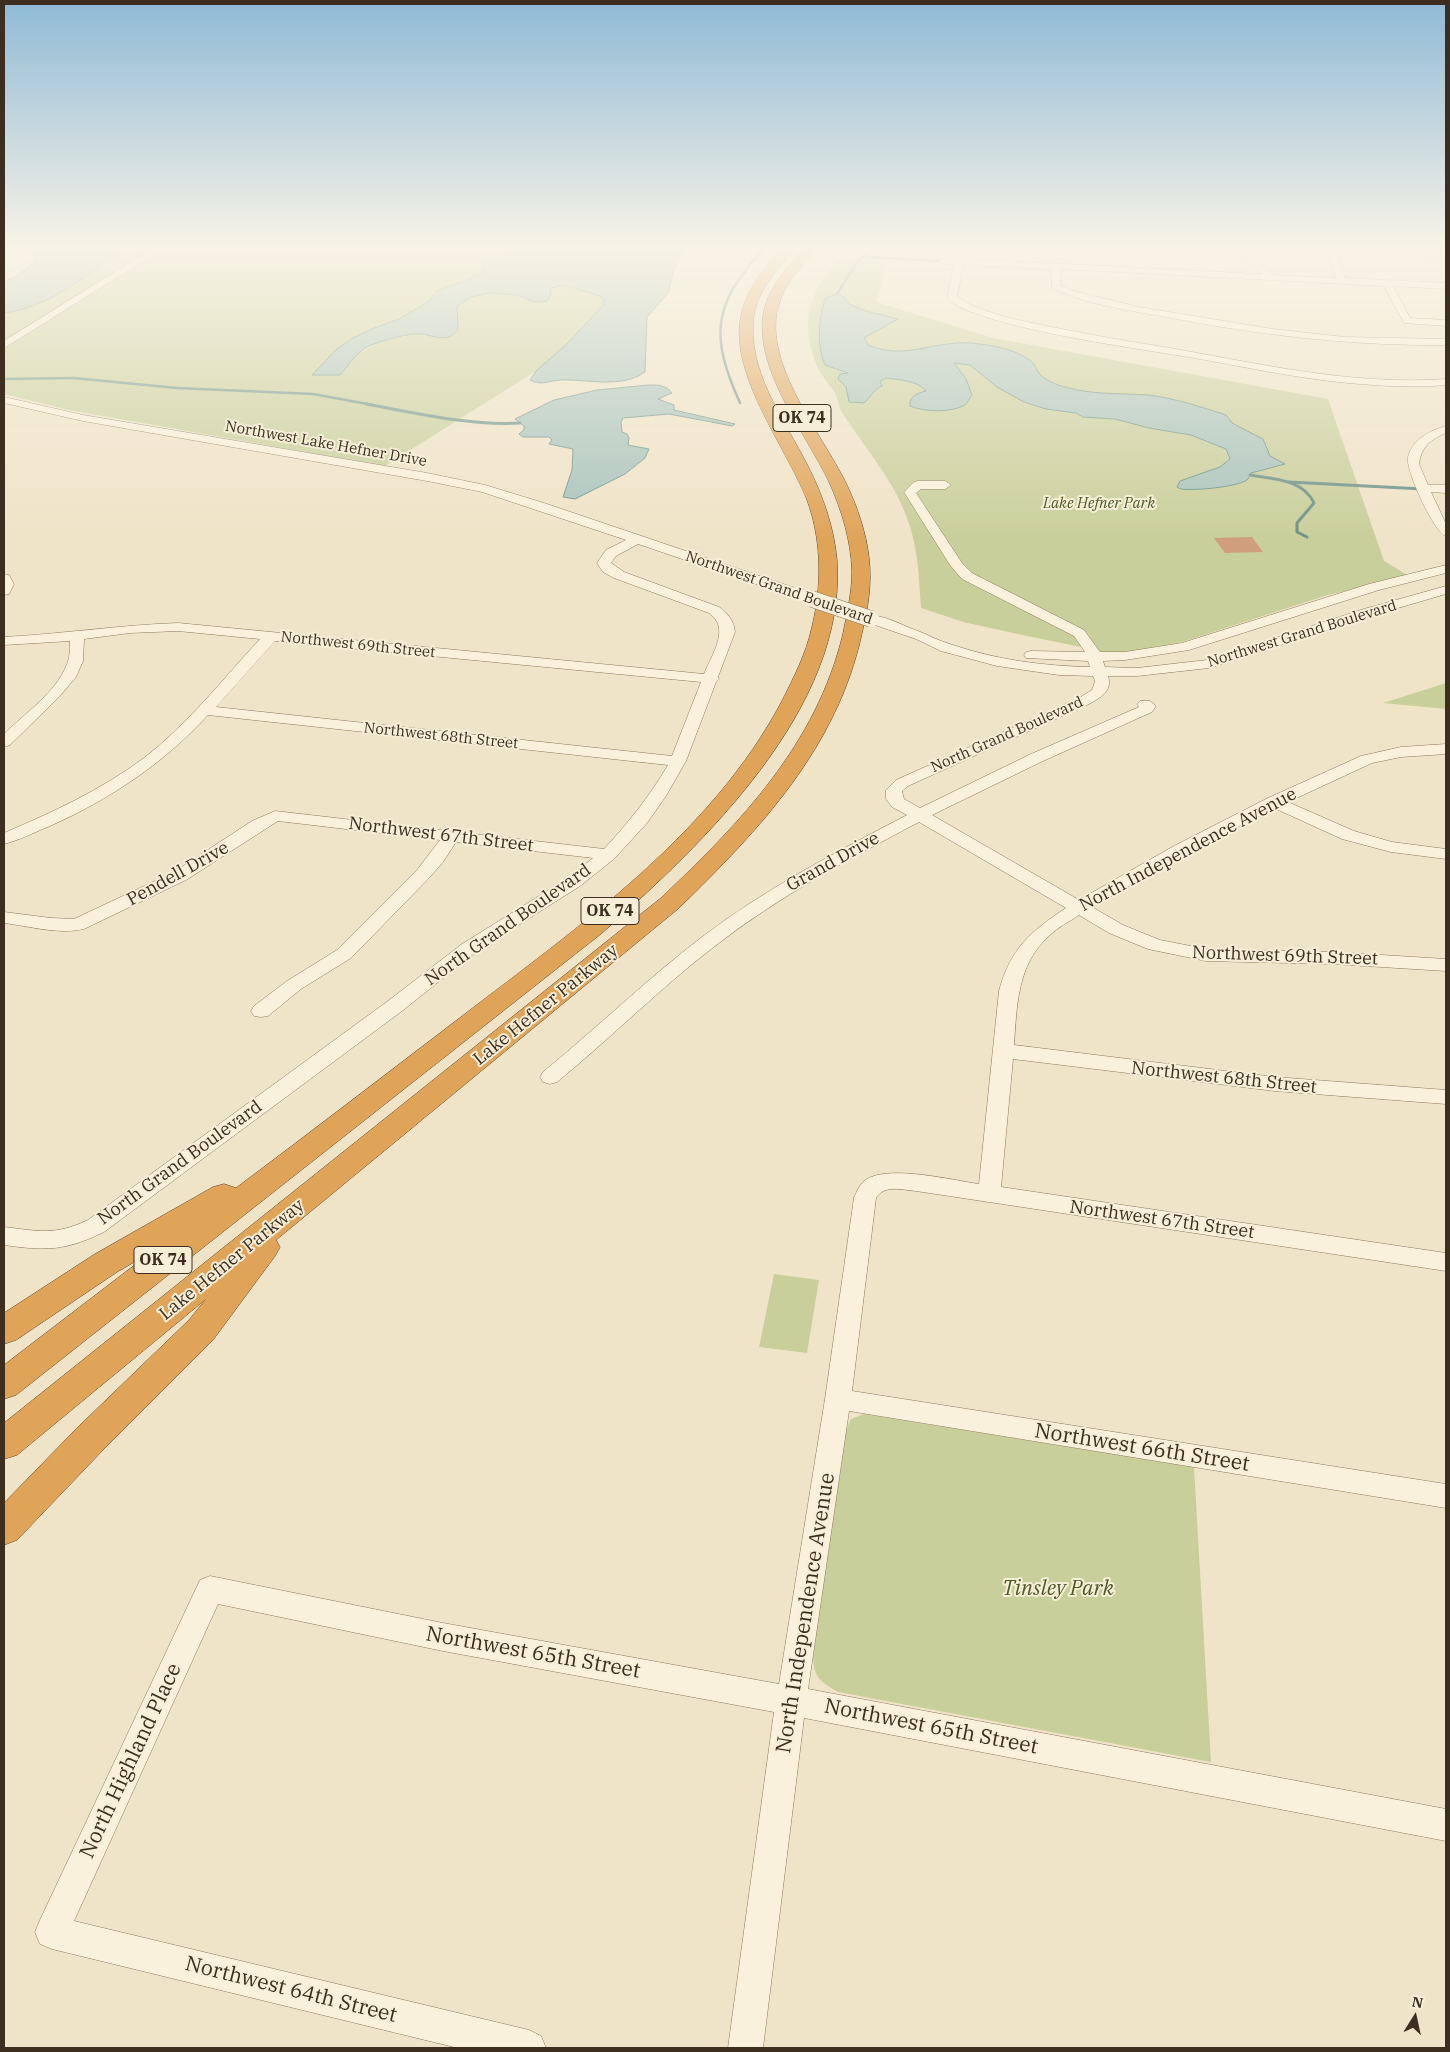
<!DOCTYPE html>
<style>
body{margin:0}
#map{position:relative;width:1450px;height:2052px;overflow:hidden;background:#f0e4c8;font-family:"IBM Plex Serif",serif}
canvas{display:block}
.frame{position:absolute;inset:0;border:5px solid #3d2e20;pointer-events:none}
.north{position:absolute;left:1390px;top:1992px;width:50px;height:50px;-webkit-text-stroke:4px #f7eed8;paint-order:stroke;rotate:10deg;font-size:14px;font-weight:700;line-height:20px;text-align:center;color:#3d2e20}
.north::after{content:'';display:block;margin:auto;width:18px;height:22px;background:#3d2e20;clip-path:polygon(50% 0,100% 100%,50% 72%,0 100%)}
</style>
<div id="map">
<canvas width="1450" height="2052"></canvas>
<div class="frame"></div>
<div class="north">N</div>
</div>
<script>
const ctx = document.querySelector('canvas').getContext('2d');
ctx.lineJoin = 'round';
function fill(path, color) {
  ctx.fillStyle = color;
  ctx.fill(path, 'evenodd');
}
function trace(path, color, width, dash) {
  ctx.strokeStyle = color;
  ctx.lineWidth = width;
  ctx.lineCap = dash ? 'butt' : 'round';
  ctx.setLineDash(dash || []);
  ctx.stroke(path);
}
function write(font, color, halo, rows, align = 'center') {
  ctx.font = font + ' "IBM Plex Serif",serif';
  ctx.lineWidth = 4;
  ctx.setLineDash([]);
  ctx.textBaseline = 'middle';
  ctx.strokeStyle = halo;
  ctx.fillStyle = color;
  for (const [text, x, y, turn = 0] of rows) {
    ctx.save();
    ctx.translate(x, y);
    ctx.rotate((+turn || 0) * Math.PI / 180);
    ctx.textAlign = isNaN(turn) ? turn : align;
    if (halo) ctx.strokeText(text, 0, 0);
    ctx.fillText(text, 0, 0);
    ctx.restore();
  }
}
const green = new Path2D(`
 M119,250H513V254L503,258L490,260L484,270L478,276L437,291L428,302L399,319L372,329L353,338L337,349L313,375H340L359,353L379,342L415,334L446,338L458,329C458,323 454,312 457,306C466,287 508,296 523,296C532,296 541,293 550,291L552,288L568,286L600,296L603,298L604,303L568,343L536,371L385,466L69,410L4,394V313C47,307 86,277 119,250Z
 M838,260L889,263L876,302L993,338L1328,399L1384,561L1409,576L1328,595L1182,642L1122,653L1105,652L1027,636L963,622L921,608C919,578 918,546 907,518C893,479 865,448 843,414C838,408 839,400 835,393C828,383 819,373 815,361C800,320 810,291 838,260Z
 M1446,683V709L1383,703Z
 M774,1274L819,1280L807,1353L759,1347Z
 M864,1414L1194,1467L1211,1762L838,1692C821,1682 814,1678 813,1657L842,1439L851,1419Z`);
const water = new Path2D(`
 M22,250H119C86,277 47,308 4,313V283L28,268L35,259L34,255Z
 M513,250H687L676,262L668,293L647,317L645,372C622,389 587,379 560,380C548,381 541,386 530,380L536,371L568,343L603,305L604,300L600,296L568,286H561L550,288L551,295L547,301L542,302H534L518,295L489,293L471,297L457,306L458,329C447,346 431,333 416,334C406,334 376,342 367,347C356,353 348,366 340,375H312L337,349L353,338L372,329L399,319L428,302L437,291L478,276L484,270L483,264C492,258 503,259 513,254Z
 M837,294L844,297L849,304L866,311L898,319L864,338L868,345C908,362 938,337 980,344C997,346 1020,351 1033,363C1036,366 1036,370 1039,373C1044,380 1057,385 1065,387C1092,395 1121,393 1148,395C1174,398 1201,407 1226,415L1232,423L1263,439L1270,456L1285,464L1251,473C1250,475 1249,478 1247,480C1237,487 1194,491 1181,489L1177,487L1180,481L1220,467L1230,459L1226,449L1191,435L1149,428L1115,419L1083,417L1076,413L1046,409L1024,402L997,387L970,365L954,363L966,379L972,395C970,398 967,403 965,405C951,413 924,412 910,406C909,396 918,393 926,391C917,380 899,380 886,378L880,381L882,386C875,388 870,398 864,403L849,402L846,387L838,379L840,374L848,373L825,365C816,344 819,320 825,299Z
 M649,385C659,385 666,385 672,393L658,399L674,405V410L735,424L732,426L669,414L623,418L621,422L622,432L627,434L629,438L628,445L649,449L645,458L625,474L575,499L563,497L572,470L573,449L549,444L552,440L549,437H523L519,434L524,430V426L515,419L554,400L597,390Z`);
const streamFar1 = new Path2D(`
 M863,257L944,261
 M837,294L857,262L871,250
 M4,379L73,378L177,388L313,394L373,405
 M740,403C710,336 712,305 763,250`);
const stream = new Path2D(`
 M366,404C415,413 470,426 520,423
 M1250,475C1273,479 1303,479 1314,503L1297,523V532L1307,537
 M1289,482L1423,489`);
const building = new Path2D(`
 M1252,537L1263,552L1225,553L1214,538Z`);
const minor = new Path2D(`
 M150,250H161L4,348V341Z
 M957,250H965L964,259L1262,274L1246,260L1242,250H1250L1253,257L1273,275L1336,278L1329,257L1336,250H1346L1338,258L1345,278L1446,283V289L1393,286L1410,318L1446,320V326L1404,323L1384,286L1060,269V285L1073,291L1139,307L1273,329L1344,337L1446,339V345C1350,346 1260,335 1166,317C1128,310 1087,305 1052,288L1051,269L963,265L957,297C982,313 1013,319 1042,325C1081,333 1119,340 1158,346C1253,362 1349,386 1446,379V385C1414,388 1381,386 1348,383C1294,378 1241,366 1188,357C1142,349 975,327 947,298L954,264H944L940,261L944,258L955,259Z
 M1396,250L1446,252V258L1400,253Z
 M4,397L83,415L427,473L485,485L544,503L801,590L803,593L796,597L791,596L638,544L616,556L611,563L624,572L719,607C728,613 734,621 735,632L718,677L719,679L716,682L686,761L666,796L647,823L614,859L580,886L476,952L402,1011L104,1232C65,1251 46,1251 4,1245V1227C39,1231 54,1236 88,1220L388,1001L462,944L568,878L593,858L456,842L443,862L429,878L351,958L301,989L268,1016L261,1017L254,1016L251,1011L254,1006L287,981L337,950L417,870L440,840L278,821L186,880L84,929C59,935 29,926 4,923V912L51,918L74,919L174,872L252,821L275,811L604,849C629,822 649,797 668,765L208,715C163,764 110,799 50,826C35,832 20,840 4,844V833C53,812 101,790 144,758C188,724 222,680 260,639L178,631L130,633L84,639L83,661L76,677L59,697L10,745L4,747V734C25,713 56,693 67,664C70,657 70,649 70,641L4,645V637C62,634 120,625 178,623L704,674C712,654 731,628 709,613L614,578L603,572L597,563L606,550L626,540L482,492L427,481L83,421L4,403ZM275,641L701,682L672,756L216,707Z
 M1446,426V433C1431,439 1421,447 1419,464L1428,485H1446V493L1431,492L1446,524V536C1434,533 1405,469 1408,457C1412,440 1430,430 1446,426Z
 M918,481H945L951,485L945,489H921L916,493L962,563L972,573L1084,630L1100,652H1125L1182,643L1369,584L1446,565V573L1379,590L1189,650L1125,660L1103,661L1105,667L1137,668L1207,660L1364,609L1446,586V594L1374,615L1209,668L1137,676H1108C1113,691 1100,698 1089,704L908,786L902,791L904,799L920,808L1031,754L1139,707L1137,704L1140,701H1150L1156,706L1152,712L1043,761L932,815L1079,900L1174,846L1268,798L1361,756L1401,747L1446,744V754L1401,757L1372,763L1288,802L1354,831L1392,842L1446,849V859L1391,852L1342,839L1274,808L1186,854L1092,907L1123,925L1160,940L1206,949L1333,952L1446,959V971L1333,964L1206,961L1148,949L1109,933L1079,915C1069,922 1058,927 1050,935C1017,964 1017,1005 1014,1045L1275,1077L1446,1090V1104L1275,1091L1013,1059L1001,1187L1446,1253V1271L916,1191C902,1190 885,1184 876,1198L852,1391L1446,1484V1508L849,1411L808,1689L1446,1809V1841L804,1718L763,2048H728L774,1712L443,1651L218,1604L74,1921L529,2030L541,2036L546,2048H458L52,1949L40,1944L35,1932L40,1920L200,1580L210,1576L443,1623L779,1684L825,1399L854,1198C857,1191 860,1183 867,1179C890,1165 952,1180 979,1184L999,991C1010,949 1031,931 1066,908L919,822C849,859 778,897 715,946C660,988 611,1038 557,1082L550,1084L543,1082L540,1077L543,1072C597,1028 647,979 702,937C765,889 836,852 907,815L892,807L886,799V790L896,780L1079,698L1092,690L1095,681L1093,676L1059,675L997,666L941,651L916,639L866,622L864,619L866,616C879,613 898,623 910,628C925,633 938,641 953,645C997,660 1044,666 1090,667L1088,661L1026,658L1024,655L1026,652L1031,651L1085,652L1074,636L962,579L950,565L904,492L914,482Z
 M4,574L9,575L14,584L9,594L4,595Z`);
const highway = new Path2D(`
 M780,250H793C778,270 758,289 754,315C746,370 784,419 808,466C823,496 834,527 837,561C847,708 703,844 602,933L16,1395L4,1399V1365L153,1251L117,1272L16,1340L4,1344V1313L95,1254L213,1187L224,1184L236,1188C311,1132 386,1074 461,1017C577,928 712,834 782,701C794,677 806,654 812,627C822,586 822,540 807,500C786,446 726,371 742,312C748,287 764,269 780,250Z
 M802,250H815C801,269 784,283 778,307C763,364 822,434 846,483C857,506 866,532 869,558C872,584 868,608 862,633C837,748 760,829 679,908L276,1240L280,1247L275,1256L213,1340L103,1450L17,1540L4,1545V1503L77,1428L189,1320L206,1299L17,1455L4,1459V1423L661,898C741,822 816,745 843,634C847,613 852,593 852,571C851,541 842,511 830,484C807,434 749,364 765,306C772,284 787,268 802,250Z`);
const minorBridgeFar1 = new Path2D(`
 M796,593L816,600`);
const minorBridge = new Path2D(`
 M812,599L871,619`);
const farStreetnames = [
 ["Northwest Lake Hefner Drive",326,444,10],
 ["Northwest Grand Boulevard",779,588,19],
 ["Northwest Grand Boulevard",1302,634,-17],
 ["Northwest 69th Street",358,645,6],
 ["North Grand Boulevard",1007,735,-24],
 ["Northwest 68th Street",441,736,6]
];
const farParknames = [
 ["Lake Hefner Park",1099,504]
];
const shields = [
 [802,418,58],
 [610,911,58],
 [163,1260,58]
];
const shieldNames = [
 ["OK 74",802,418],
 ["OK 74",610,911],
 ["OK 74",163,1260]
];
const streetNames = [
 ["Northwest 67th Street",441,835,7],
 ["North Independence Avenue",1188,850,-28],
 ["Grand Drive",833,862,-29],
 ["Pendell Drive",178,874,-29],
 ["North Grand Boulevard",508,925,-35],
 ["Northwest 69th Street",1285,956,2],
 ["Lake Hefner Parkway",546,1005,-39],
 ["Northwest 68th Street",1224,1078,6],
 ["North Grand Boulevard",180,1163,-36],
 ["Northwest 67th Street",1162,1220,8],
 ["Lake Hefner Parkway",232,1260,-39]
];
const nearStreetnames = [
 ["Northwest 66th Street",1142,1448,9],
 ["North Independence Avenue",806,1613,-81],
 ["Northwest 65th Street",533,1653,10],
 ["Northwest 65th Street",931,1727,11],
 ["North Highland Place",131,1761,-65],
 ["Northwest 64th Street",291,1990,14]
];
const nearParknames = [
 ["Tinsley Park",1058,1589]
];
fill(green, '#c9cf9b');
fill(water, '#a9c4bc');
trace(water, '#6f938a', 1);
trace(streamFar1, '#6f938a', 2.5);
trace(stream, '#6f938a', 3);
fill(building, '#cf9f7d');
trace(minor, '#8d765c', 1);
trace(highway, '#5b4430', 1);
fill(minor, '#faf1dc');
fill(highway, '#e0a458');
trace(minorBridgeFar1, '#8d765c', 12, []);
trace(minorBridge, '#8d765c', 17, []);
trace(minorBridgeFar1, '#faf1dc', 12);
trace(minorBridge, '#faf1dc', 16);
const sky = ctx.createLinearGradient(0, 0, 0, 538);
sky.addColorStop(0, '#8fbad6');
sky.addColorStop(0.46, '#f8f3e6');
sky.addColorStop(1, '#f8f3e600');
ctx.fillStyle = sky;
ctx.fillRect(0, 0, 1450, 538);
write('15px', '#3d2e20', '#f7eed8', farStreetnames);
write('italic 15px', '#4d5a26', '#f7eed8', farParknames);
for (const [x, y, w] of shields) {
  const box = new Path2D();
  box.roundRect(x - w / 2, y - 13.5, w, 27, 4);
  ctx.fillStyle = '#f7eed8';
  ctx.fill(box);
  trace(box, '#3d2e20', 1);
}
write('bold 16px', '#3d2e20', null, shieldNames);
write('18px', '#3d2e20', '#f7eed8', streetNames);
write('21px', '#3d2e20', '#f7eed8', nearStreetnames);
write('italic 21px', '#4d5a26', '#f7eed8', nearParknames);
</script>
